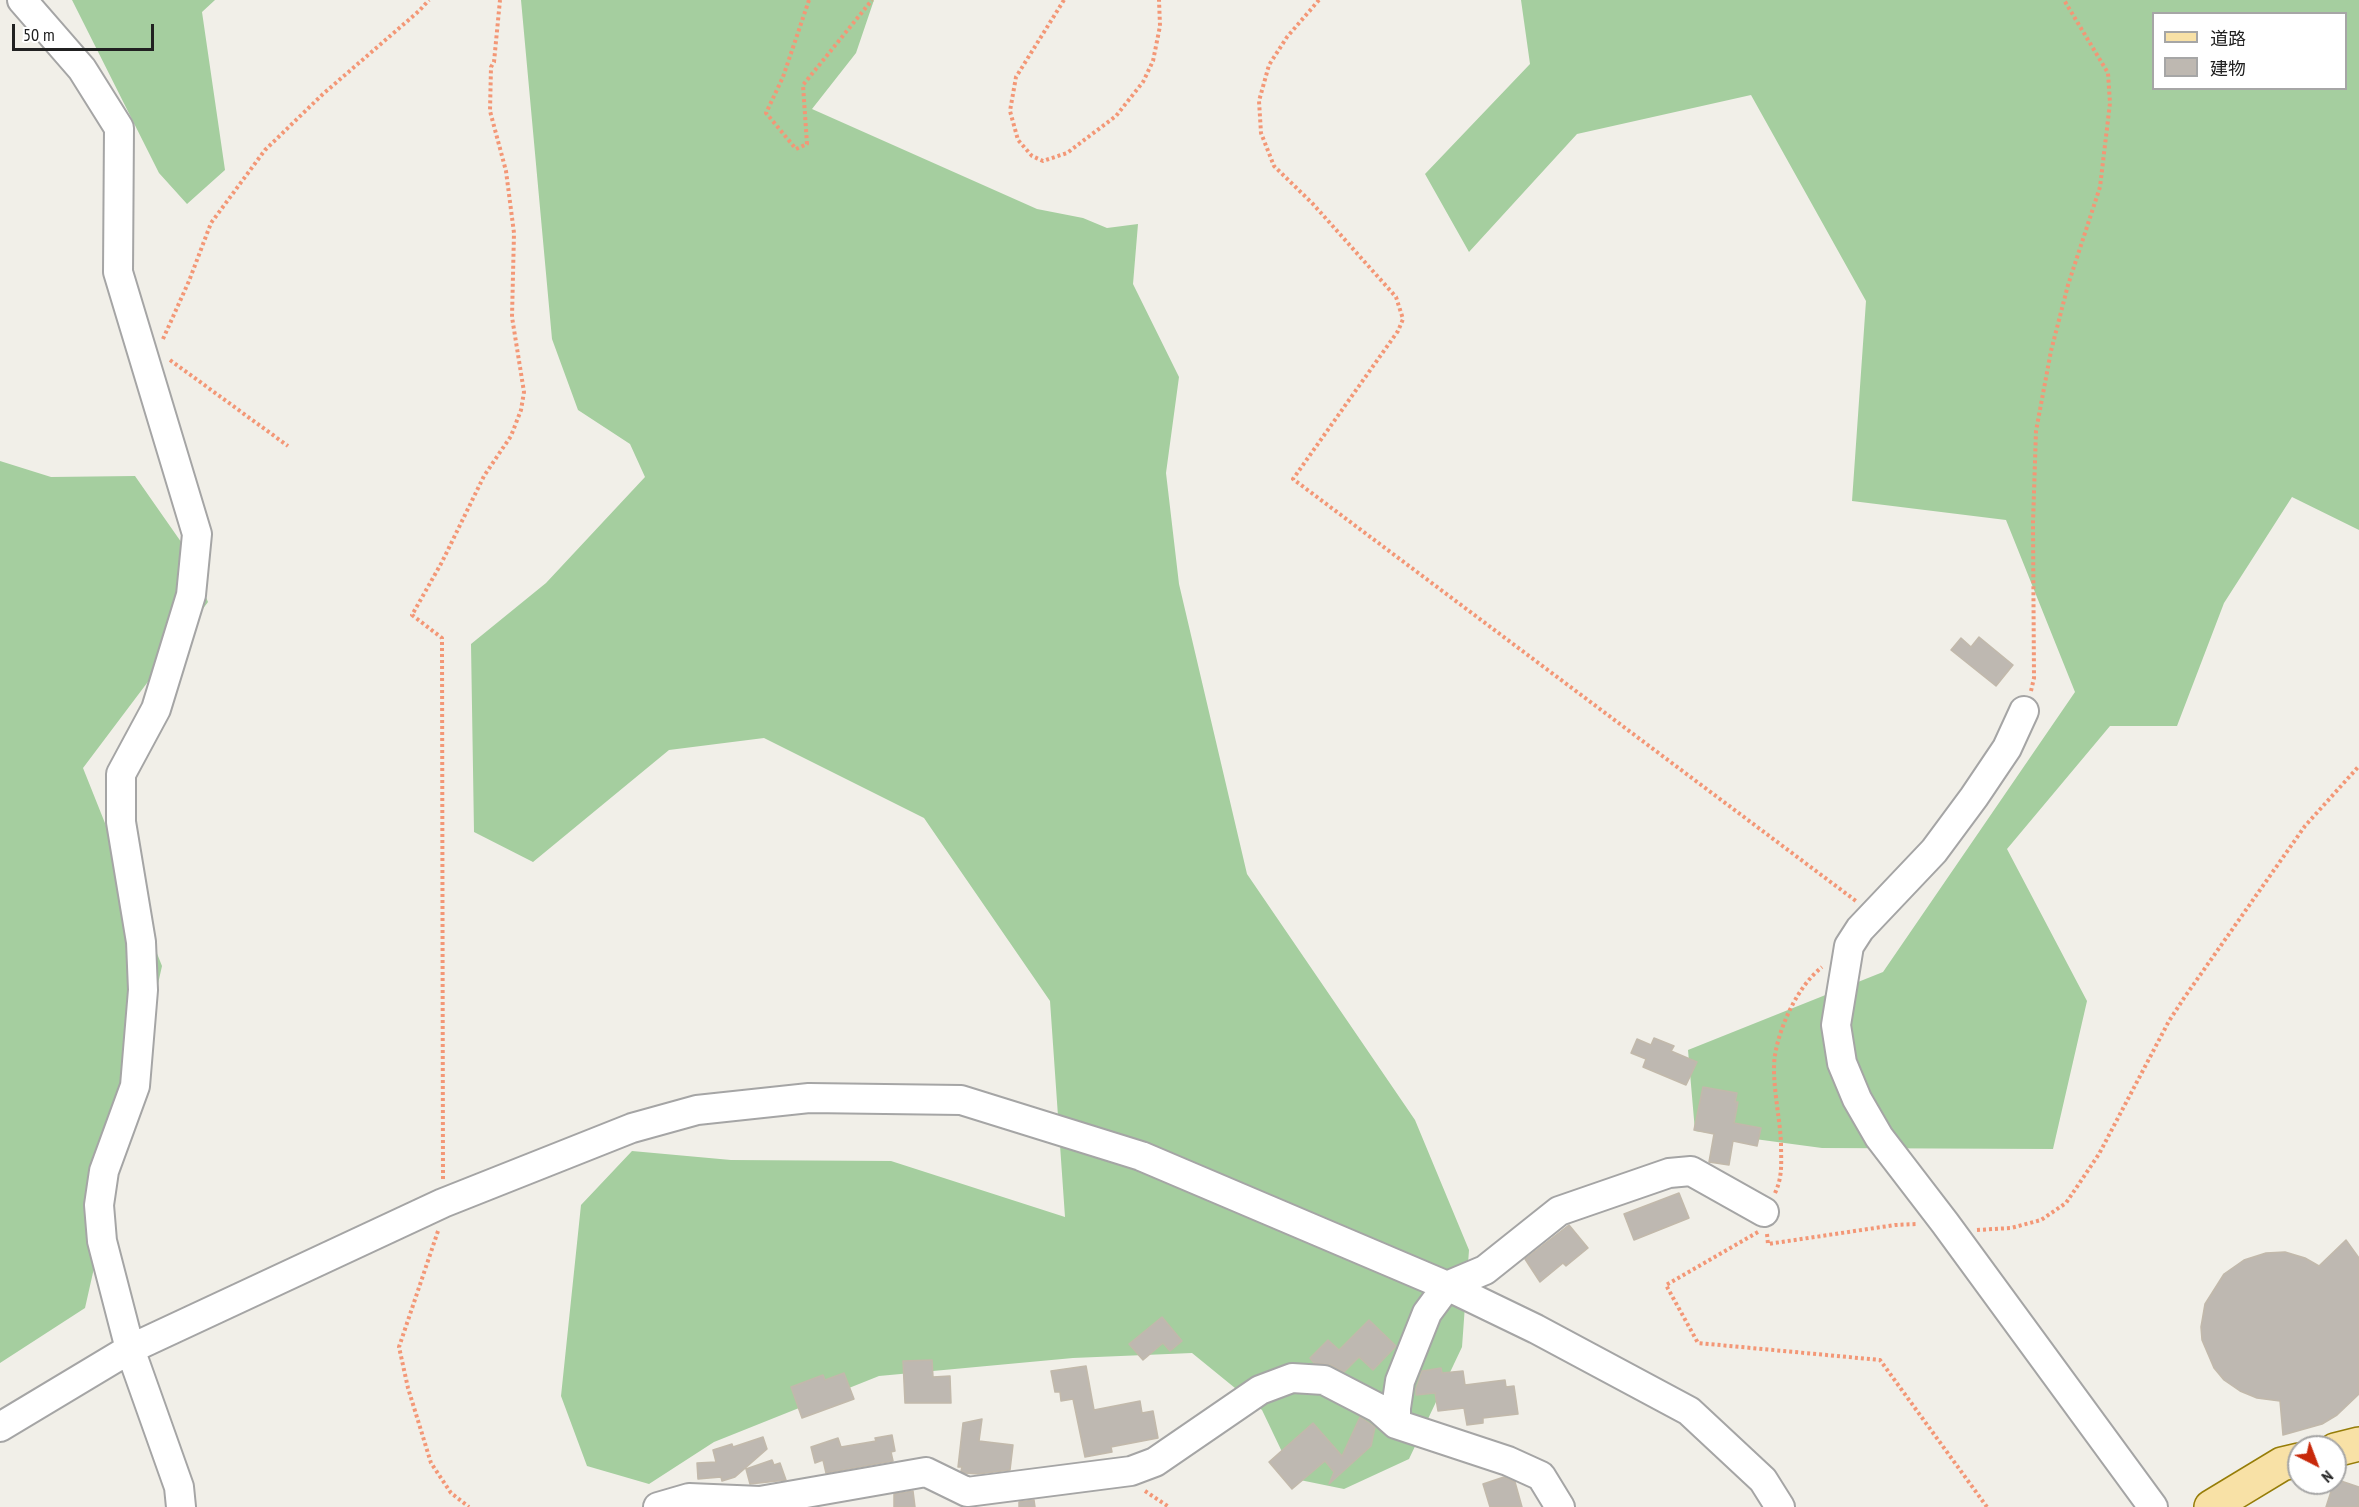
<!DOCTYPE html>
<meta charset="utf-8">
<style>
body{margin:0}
#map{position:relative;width:2359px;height:1507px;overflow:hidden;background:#f1efe8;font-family:"PT Sans Narrow","Noto Sans JP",sans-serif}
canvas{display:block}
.legend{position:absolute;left:2152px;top:12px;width:195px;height:78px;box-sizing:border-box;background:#fff;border:2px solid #a6a6a6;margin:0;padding:8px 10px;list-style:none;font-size:18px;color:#212121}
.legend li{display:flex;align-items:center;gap:12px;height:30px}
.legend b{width:30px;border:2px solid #a6a6a6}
.north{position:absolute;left:2287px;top:1435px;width:60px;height:60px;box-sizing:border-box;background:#fff;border:2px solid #a6a6a6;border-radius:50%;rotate:138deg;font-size:16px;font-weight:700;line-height:24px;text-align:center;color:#212121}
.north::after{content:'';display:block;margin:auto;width:21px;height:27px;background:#c8280a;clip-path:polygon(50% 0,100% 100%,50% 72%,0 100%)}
.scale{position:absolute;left:12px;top:24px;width:142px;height:27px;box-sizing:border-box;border:3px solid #212121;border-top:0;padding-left:8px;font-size:18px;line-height:21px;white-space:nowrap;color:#212121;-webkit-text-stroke:4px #fff;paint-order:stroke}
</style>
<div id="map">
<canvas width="2359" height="1507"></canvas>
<ul class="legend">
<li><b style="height:8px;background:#f8e1a6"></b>道路</li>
<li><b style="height:16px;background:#beb8b1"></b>建物</li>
</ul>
<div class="north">N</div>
<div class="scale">50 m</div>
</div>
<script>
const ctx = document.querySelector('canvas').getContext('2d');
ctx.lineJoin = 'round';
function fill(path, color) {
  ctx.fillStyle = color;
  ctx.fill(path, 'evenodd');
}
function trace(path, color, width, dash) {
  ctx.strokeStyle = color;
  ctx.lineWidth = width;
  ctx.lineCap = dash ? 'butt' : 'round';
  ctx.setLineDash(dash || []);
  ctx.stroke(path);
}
const forest = new Path2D(`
 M72,0H215L202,12L225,170L187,204L159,173Z
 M521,0H874L856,53L812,109L1037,209L1083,218L1107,228L1138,224L1133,284L1179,377L1166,473L1179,584L1247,874L1415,1120L1469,1250L1462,1347L1409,1459L1344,1489L1295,1479L1262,1410L1192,1353L1073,1358L879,1376L714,1442L649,1484L587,1466L561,1396L581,1205L632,1151L731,1160L891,1161L1065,1217L1050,1001L924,818L764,738L669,750L533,862L474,832L471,644L546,583L645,477L630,444L578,410L552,339Z
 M1521,0H2359V530L2292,497L2224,603L2177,726H2110L2007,849L2087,1001L2053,1149L1822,1148L1695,1131L1688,1050L1883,972L2075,692L2006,520L1852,501L1866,301L1751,95L1577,134L1469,252L1425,174L1530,64ZM2154,14H2346V88H2154Z
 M0,461L51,477L135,476L186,549L208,602L83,768L162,966L85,1308L0,1363Z`);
const building = new Path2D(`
 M1979,637L2013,665L1996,686L1951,650L1961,638L1971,647Z
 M1654,1038L1674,1046L1671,1051L1697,1062L1686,1085L1643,1067L1646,1059L1631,1053L1637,1039L1651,1045Z
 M1703,1087L1737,1093L1735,1102H1738L1734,1123L1761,1128L1757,1146L1733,1141L1729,1165L1709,1162L1714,1134L1694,1130Z
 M1679,1193L1689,1218L1634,1240L1624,1214Z
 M1569,1225L1588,1248L1566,1266L1563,1263L1540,1282L1525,1259Z
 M2346,1240L2359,1258V1394L2337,1415L2322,1424L2283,1435L2280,1401L2257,1398L2240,1391L2224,1380L2214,1368L2202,1340L2201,1327L2205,1304L2224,1274L2244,1260L2266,1253L2285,1252L2305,1258L2319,1266Z
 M1162,1317L1182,1341L1170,1351L1163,1343L1143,1360L1129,1344Z
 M1369,1320L1396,1346L1373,1370L1359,1357L1344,1372L1331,1365L1314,1363L1310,1358L1328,1340L1339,1350Z
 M932,1360L933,1377L950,1376L951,1403H905L903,1361Z
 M1086,1366L1094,1410L1140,1401L1142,1413L1153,1411L1158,1438L1111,1447L1112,1452L1085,1457L1073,1399L1061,1401L1060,1392H1055L1051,1371Z
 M1441,1368L1442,1373L1463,1371L1465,1385L1505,1380L1506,1387L1514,1386L1518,1414L1483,1418V1423L1467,1425L1464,1408L1438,1411L1435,1393L1416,1395V1389L1422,1371Z
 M844,1373L854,1399L802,1418L791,1387L823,1375L825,1380Z
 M1360,1417L1375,1427L1371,1446L1329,1484L1334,1472L1325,1461L1292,1489L1269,1462L1313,1423L1342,1456Z
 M982,1419L979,1441L1013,1445L1010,1470L978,1474L965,1473L961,1471L962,1467H958L963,1423Z
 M892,1435L895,1451L891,1452L893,1461L826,1473L823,1460L815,1463L811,1447L838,1438L841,1447L876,1441L875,1438Z
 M763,1437L767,1449L735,1477L722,1481L721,1477L698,1479L697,1463L716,1462L713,1450L732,1444L733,1447Z
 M772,1460L774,1465L780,1463L786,1480L750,1484L746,1469Z
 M1504,1477L1515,1482L1522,1507H1490L1483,1484Z
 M2335,1479L2359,1487V1507H2326Z
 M913,1491L915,1507H894V1494Z
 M1034,1500L1035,1507H1019V1502Z`);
const path = new Path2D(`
 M809,0L783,77L766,113L796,149L807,144L803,85L872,0
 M1064,0L1016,77L1010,111L1018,140L1032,156L1043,161L1067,153L1116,116L1143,82L1153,61L1160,26L1159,0
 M1319,0L1287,37L1269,65L1259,101L1261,133L1274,166L1313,204L1396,297L1403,319L1398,331L1293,479L1856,901
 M163,339L189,281L211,223L265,150L323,94L419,11L429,0
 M170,360L288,446
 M2031,691L2034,678L2033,523L2036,431L2051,351L2068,285L2100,187L2110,103L2108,73L2064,0
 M443,1179L442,638L412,615L442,562L484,476L511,436L521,410L524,392L512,317L514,233L506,171L490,111L491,67L494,62L500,0
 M1775,1193C1783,1176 1781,1162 1781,1143C1780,1117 1771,1079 1775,1055C1780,1025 1798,986 1822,967
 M1977,1230L2011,1228L2041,1220L2066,1203L2099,1154L2169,1021L2184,998L2305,826L2359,766
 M438,1231L399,1347L408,1388L431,1463L451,1493L469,1507
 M1758,1232L1666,1285L1698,1343L1880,1360L1987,1507
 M1767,1234L1768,1244L1895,1225L1917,1224
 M1145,1491L1169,1507`);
const minor = new Path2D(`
 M22,0L82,69L119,128L118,272L197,534L191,595L156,709L121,774V822L141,942L143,990L135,1086L104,1171L99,1205L102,1241L130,1349L179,1487L181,1507
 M2024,711L2007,748L1974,797L1934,851L1860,929L1849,946L1836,1025L1842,1063L1857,1099L1879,1137L1945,1223L2153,1507
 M1396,1424V1408L1400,1381L1427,1313L1447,1286L1485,1270L1559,1211L1669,1173L1691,1171L1764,1212
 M0,1427L130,1349L443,1203L632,1128L697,1110L809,1098L961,1100L1141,1156L1447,1286L1536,1329L1689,1411L1763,1480L1780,1507
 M658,1507L689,1498L760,1501L926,1472L967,1492L1131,1471L1155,1462L1260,1390L1292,1378L1324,1380L1378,1408L1396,1424L1508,1461L1541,1476L1560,1507`);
const major = new Path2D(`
 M2335,1450L2359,1444
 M2211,1507L2282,1464L2299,1460`);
fill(forest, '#a5ce9f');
fill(building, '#beb8b1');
trace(building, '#c2b9ab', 1.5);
trace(minor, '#a5a5a5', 32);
trace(major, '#967d08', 36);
trace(path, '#f39776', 4, [3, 3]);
trace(minor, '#fff', 28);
trace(major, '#f8e1a6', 33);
</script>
